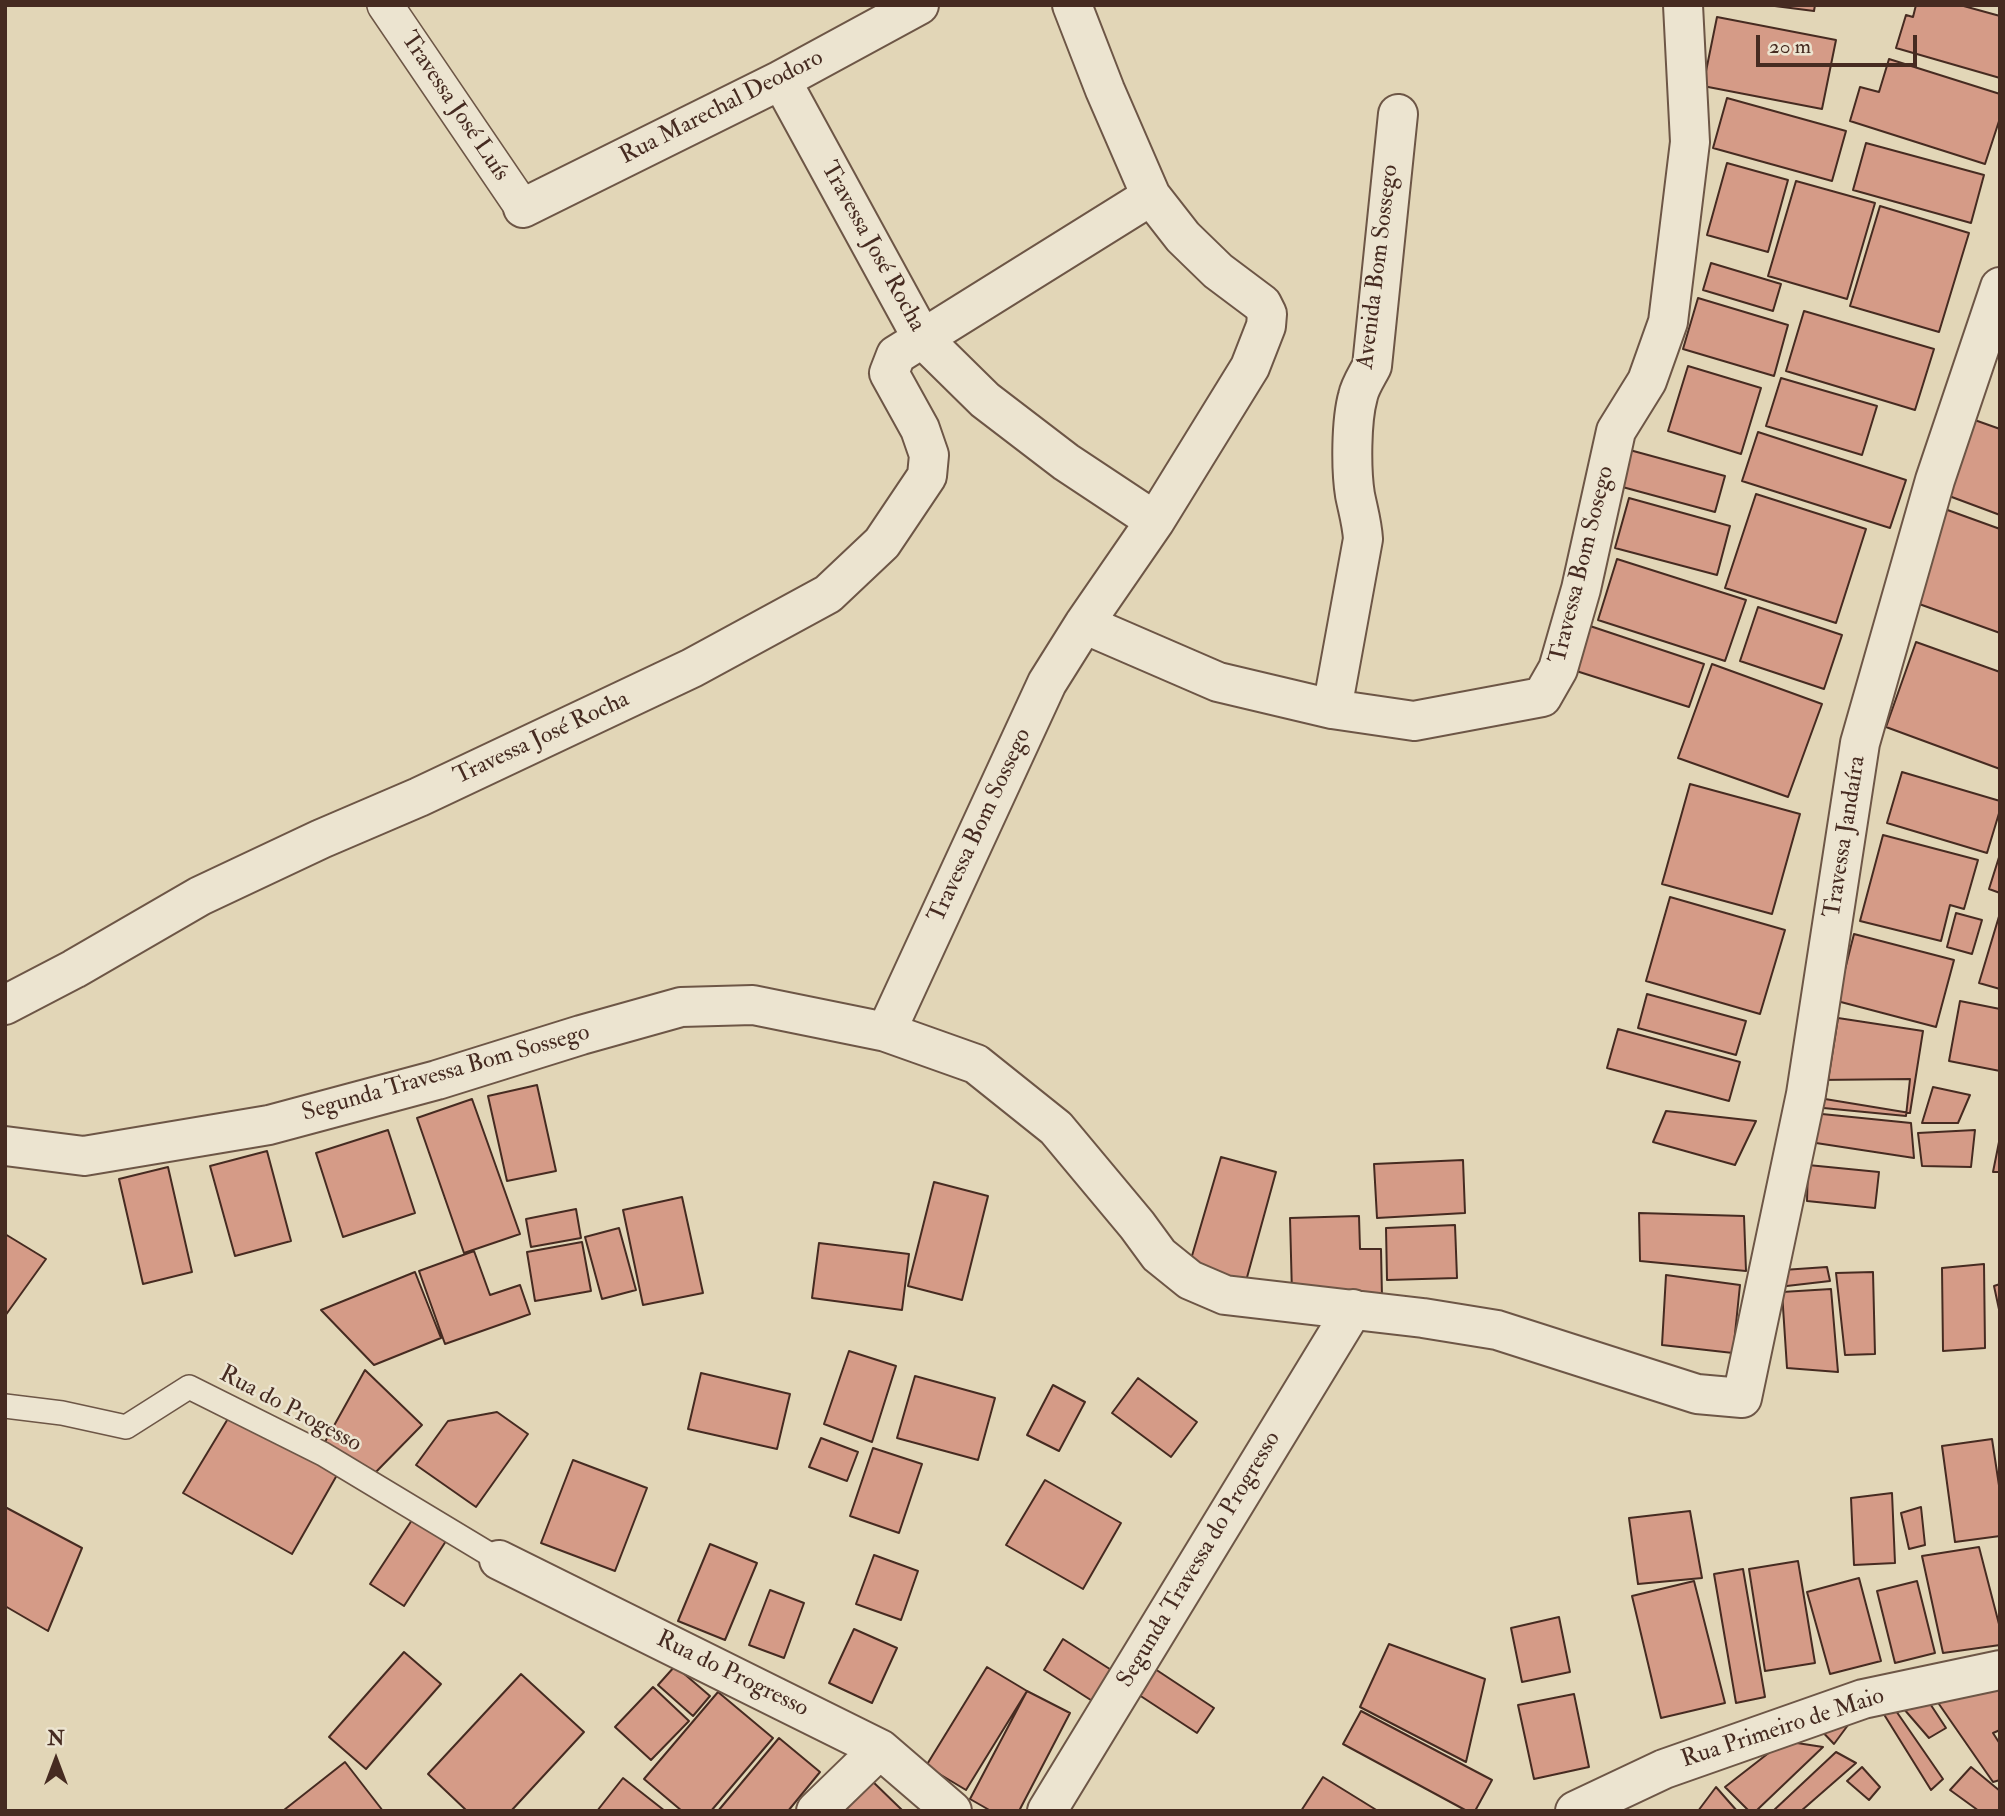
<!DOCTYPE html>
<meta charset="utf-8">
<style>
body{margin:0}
#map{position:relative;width:2005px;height:1816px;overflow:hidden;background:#e2d6b7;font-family:"IM FELL Double Pica",serif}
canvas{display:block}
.frame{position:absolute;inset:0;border:7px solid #462b21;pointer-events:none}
.north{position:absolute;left:21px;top:1725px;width:70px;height:70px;-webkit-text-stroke:5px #ece4d0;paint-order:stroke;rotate:0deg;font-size:19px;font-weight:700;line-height:28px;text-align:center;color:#462b21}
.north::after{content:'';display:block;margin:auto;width:24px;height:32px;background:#462b21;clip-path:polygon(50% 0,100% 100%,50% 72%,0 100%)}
.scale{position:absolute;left:1756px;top:35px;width:161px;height:32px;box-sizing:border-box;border:4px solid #462b21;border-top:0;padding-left:9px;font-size:21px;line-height:24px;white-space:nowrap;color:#462b21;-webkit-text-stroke:5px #ece4d0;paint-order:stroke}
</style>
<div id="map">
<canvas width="2005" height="1816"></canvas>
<div class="frame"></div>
<div class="north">N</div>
<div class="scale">20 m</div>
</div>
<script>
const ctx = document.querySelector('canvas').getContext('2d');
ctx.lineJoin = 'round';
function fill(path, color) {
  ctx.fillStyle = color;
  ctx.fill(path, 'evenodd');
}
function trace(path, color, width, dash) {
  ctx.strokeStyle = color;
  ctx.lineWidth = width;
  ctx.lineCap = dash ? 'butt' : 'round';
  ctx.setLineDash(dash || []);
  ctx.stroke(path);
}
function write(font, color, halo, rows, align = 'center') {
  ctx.font = font + ' "IM FELL Double Pica",serif';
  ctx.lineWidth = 5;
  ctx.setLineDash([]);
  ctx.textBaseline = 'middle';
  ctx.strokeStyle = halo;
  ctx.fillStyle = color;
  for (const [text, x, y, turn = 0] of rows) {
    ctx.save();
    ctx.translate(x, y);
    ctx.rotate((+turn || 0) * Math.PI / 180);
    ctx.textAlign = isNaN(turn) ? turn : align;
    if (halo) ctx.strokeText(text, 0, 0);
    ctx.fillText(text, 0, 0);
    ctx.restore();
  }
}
const building = new Path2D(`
 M1767,5H1815L1814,11Z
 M1916,5H1960L2000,16V78L1896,48L1906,15L1913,17Z
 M1717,17L1836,40L1822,109L1703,86Z
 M1889,59L2000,94V118L1985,164L1850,121L1860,87L1879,92Z
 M1727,98L1846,131L1832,181L1713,148Z
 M1866,143L1984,175L1971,223L1853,190Z
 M1727,163L1788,180L1768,252L1707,235Z
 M1796,181L1875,203L1847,299L1768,276Z
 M1880,206L1969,233L1939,332L1850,306Z
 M1711,263L1781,284L1773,311L1703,290Z
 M1698,298L1788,325L1774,376L1683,349Z
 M1804,311L1934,349L1915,410L1786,371Z
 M1688,366L1761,388L1741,454L1668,431Z
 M1781,378L1877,406L1862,455L1766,426Z
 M1969,418L2000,429V515L1941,493Z
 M1758,432L1906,480L1890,528L1742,481Z
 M1626,449L1725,476L1715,512L1615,485Z
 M1756,494L1866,529L1836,623L1725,588Z
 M1629,498L1730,526L1717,575L1615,548Z
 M1942,508L2000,529V633L1908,600Z
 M1617,559L1746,600L1725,661L1598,620Z
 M1758,607L1842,635L1824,689L1740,661Z
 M1584,624L1704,664L1689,707L1570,669Z
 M1916,642L2000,672V769L1886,727Z
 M1712,664L1822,704L1788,797L1678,758Z
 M1902,772L2000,801V810L1987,853L1887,823Z
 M1690,784L1800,814L1772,914L1662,884Z
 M1883,835L1978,860L1964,909L1950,905L1941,941L1860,921Z
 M2000,854V893L1989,889Z
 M1670,897L1785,930L1760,1014L1646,981Z
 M1956,913L1982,920L1972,954L1947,947Z
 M2000,913V989L1979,983Z
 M1854,934L1954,960L1936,1027L1837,1001Z
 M1647,994L1746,1021L1736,1055L1638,1028Z
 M1960,1001L2000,1009V1071L1949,1061Z
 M1838,1018L1923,1031L1910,1113L1825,1099Z
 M1618,1029L1740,1062L1729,1101L1607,1068Z
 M1910,1079L1906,1116L1813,1107L1818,1080Z
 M537,1085L556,1171L507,1181L488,1096Z
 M1933,1087L1970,1095L1958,1123H1922Z
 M472,1099L520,1234L464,1253L417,1118Z
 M1666,1111L1756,1121L1735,1165L1653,1142Z
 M1812,1113L1911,1123L1914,1158L1803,1141Z
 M388,1130L415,1213L343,1237L316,1153Z
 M1975,1130L1971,1167L1922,1166L1918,1133Z
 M2000,1137V1172H1993Z
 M267,1151L291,1241L235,1256L210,1166Z
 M1221,1157L1276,1172L1246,1281L1189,1266Z
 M1463,1160L1465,1213L1377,1218L1374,1164Z
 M1808,1165L1879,1172L1875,1208L1807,1201Z
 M168,1167L192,1272L143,1284L119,1179Z
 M934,1182L988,1196L962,1300L908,1286Z
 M682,1197L703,1293L643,1305L623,1210Z
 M576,1209L581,1238L531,1247L526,1219Z
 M1639,1213L1744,1216L1746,1271L1640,1261Z
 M1359,1216L1360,1249H1381L1382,1297L1292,1294L1290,1218Z
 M1455,1225L1457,1278L1387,1280L1386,1228Z
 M619,1228L636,1290L602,1299L585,1237Z
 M5,1234L46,1259L5,1316Z
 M582,1242L591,1291L535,1301L527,1252Z
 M819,1243L909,1254L902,1310L812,1298Z
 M474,1251L490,1295L520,1285L530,1314L445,1344L419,1271Z
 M1984,1264L1985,1348L1943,1351L1942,1268Z
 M1827,1267L1830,1281L1778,1287L1783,1270Z
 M415,1272L441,1338L374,1365L321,1310Z
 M1873,1272L1875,1354L1845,1355L1836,1273Z
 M1666,1275L1740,1285L1733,1353L1662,1345Z
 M2000,1284V1314L1994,1286Z
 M1831,1289L1838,1372L1787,1368L1782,1292Z
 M849,1351L896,1366L872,1442L824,1424Z
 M365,1370L422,1425L371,1477L321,1449Z
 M701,1373L790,1394L777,1449L688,1429Z
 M915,1376L995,1398L978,1460L897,1438Z
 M1138,1378L1197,1422L1171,1457L1112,1413Z
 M1053,1385L1085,1402L1059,1451L1027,1435Z
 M232,1412L341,1468L292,1554L183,1493Z
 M497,1412L528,1434L476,1507L416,1465L448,1421Z
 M821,1438L858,1452L847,1481L809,1467Z
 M1992,1439L2000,1492V1536L1955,1542L1942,1446Z
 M873,1448L922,1464L899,1533L850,1516Z
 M573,1460L647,1488L615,1571L541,1543Z
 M1045,1480L1121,1523L1083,1589L1006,1545Z
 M1892,1493L1895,1563L1854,1565L1851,1498Z
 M5,1507L82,1548L48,1631L5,1606Z
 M1921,1507L1925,1545L1909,1549L1901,1513Z
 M1690,1511L1702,1578L1638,1584L1629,1518Z
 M412,1520L446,1541L404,1606L370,1584Z
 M710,1544L757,1563L725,1640L678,1621Z
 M1979,1547L2000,1628V1645L1943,1653L1922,1556Z
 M874,1555L918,1571L901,1620L856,1604Z
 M1798,1561L1815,1663L1765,1671L1749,1569Z
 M1743,1569L1765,1697L1736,1703L1714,1574Z
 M1859,1578L1881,1661L1830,1674L1807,1592Z
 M1694,1581L1725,1703L1661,1718L1632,1596Z
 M1917,1581L1935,1653L1895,1663L1877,1591Z
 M770,1590L804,1603L784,1658L749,1645Z
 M1559,1617L1570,1672L1522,1682L1511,1628Z
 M854,1629L897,1648L872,1703L829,1683Z
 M1063,1639L1116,1673L1097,1704L1044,1670Z
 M1389,1644L1485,1679L1466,1762L1360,1707Z
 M404,1652L441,1684L366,1769L329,1737Z
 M1149,1665L1214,1708L1197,1733L1133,1691Z
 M675,1666L710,1696L693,1716L658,1685Z
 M987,1667L1027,1691L966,1790L926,1766Z
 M521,1674L584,1732L511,1811H467L428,1774Z
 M2000,1682V1730L1993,1733L2000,1744V1780L1993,1782L1932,1694Z
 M653,1687L689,1721L651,1760L615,1727Z
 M1027,1691L1070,1713L1019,1811H991L970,1799Z
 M718,1692L773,1738L711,1811H682L644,1779Z
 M1574,1694L1589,1767L1534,1779L1518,1705Z
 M1925,1696L1946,1728L1929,1738L1897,1701Z
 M1880,1708H1894L1943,1779L1931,1790Z
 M1361,1711L1492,1780L1475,1811H1467L1343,1744Z
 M1854,1717L1834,1744L1816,1725Z
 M779,1738L820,1772L788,1811H718Z
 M1784,1741L1823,1747L1756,1811H1749L1725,1787Z
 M1836,1752L1856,1763L1801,1811H1773Z
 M345,1762L383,1811H285L284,1810Z
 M1862,1767L1880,1787L1869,1800L1847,1781Z
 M1971,1767L2000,1791V1811H1979L1950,1790Z
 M868,1777L903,1811H835Z
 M1323,1777L1378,1811H1301Z
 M623,1778L665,1811H597Z
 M1716,1787L1737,1811H1698Z`);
const service = new Path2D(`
 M5,1406L62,1413L126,1427L189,1387L323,1454L499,1560`);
const pedestrian = new Path2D(`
 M385,5L523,208`);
const minor = new Path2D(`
 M781,80L922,338L985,400L1066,462L1155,521
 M523,208L781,80L919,5
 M1084,624L1218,682L1332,709L1414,721L1542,697L1558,669L1581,589L1616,431L1647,381L1668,322L1690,142L1683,5
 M1332,709L1363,539C1362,523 1358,510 1355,495C1351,470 1351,421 1358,396C1360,386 1367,376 1372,366L1398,114
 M5,1005L74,969L200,896L321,839L419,797L692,668L828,594L882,543L927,476L929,455L920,429L889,373L896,355L1151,196
 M886,1032L1047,683L1084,624L1155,521L1250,367L1266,326L1267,314L1262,304L1218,271L1183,237L1151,196L1105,90L1072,5
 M5,1146L84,1156L269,1125L437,1080L581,1035L681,1007L753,1005L886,1032L976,1064L1056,1128L1137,1225L1159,1255L1190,1280L1225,1295L1423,1318L1497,1330L1697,1394L1742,1398L1806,1094L1860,743L1935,480L2000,287
 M499,1560L880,1749L952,1811
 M816,1811L880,1749
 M1047,1811L1353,1309
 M1575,1811L1664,1769L1863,1699L2000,1670`);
const streetNames = [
 ["Travessa José Luís",454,107,56],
 ["Rua Marechal Deodoro",722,108,-27],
 ["Travessa José Rocha",872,247,61],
 ["Avenida Bom Sossego",1379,267,-83],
 ["Travessa Bom Sosego",1583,565,-76],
 ["Travessa José Rocha",542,739,-25],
 ["Travessa Bom Sossego",981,826,-65],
 ["Travessa Jandaíra",1846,837,-81],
 ["Segunda Travessa Bom Sossego",446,1074,-16],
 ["Rua do Progesso",290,1410,28],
 ["Segunda Travessa do Progresso",1200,1560,-59],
 ["Rua do Progresso",732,1675,26],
 ["Rua Primeiro de Maio",1783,1729,-18]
];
fill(building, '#d59b87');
trace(building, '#462b21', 2);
trace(service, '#6d5646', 26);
trace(pedestrian, '#6d5646', 38);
trace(minor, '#6d5646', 42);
trace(service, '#ece4d0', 23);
trace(pedestrian, '#ece4d0', 35);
trace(minor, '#ece4d0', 38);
write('24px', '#462b21', '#ece4d0', streetNames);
</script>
